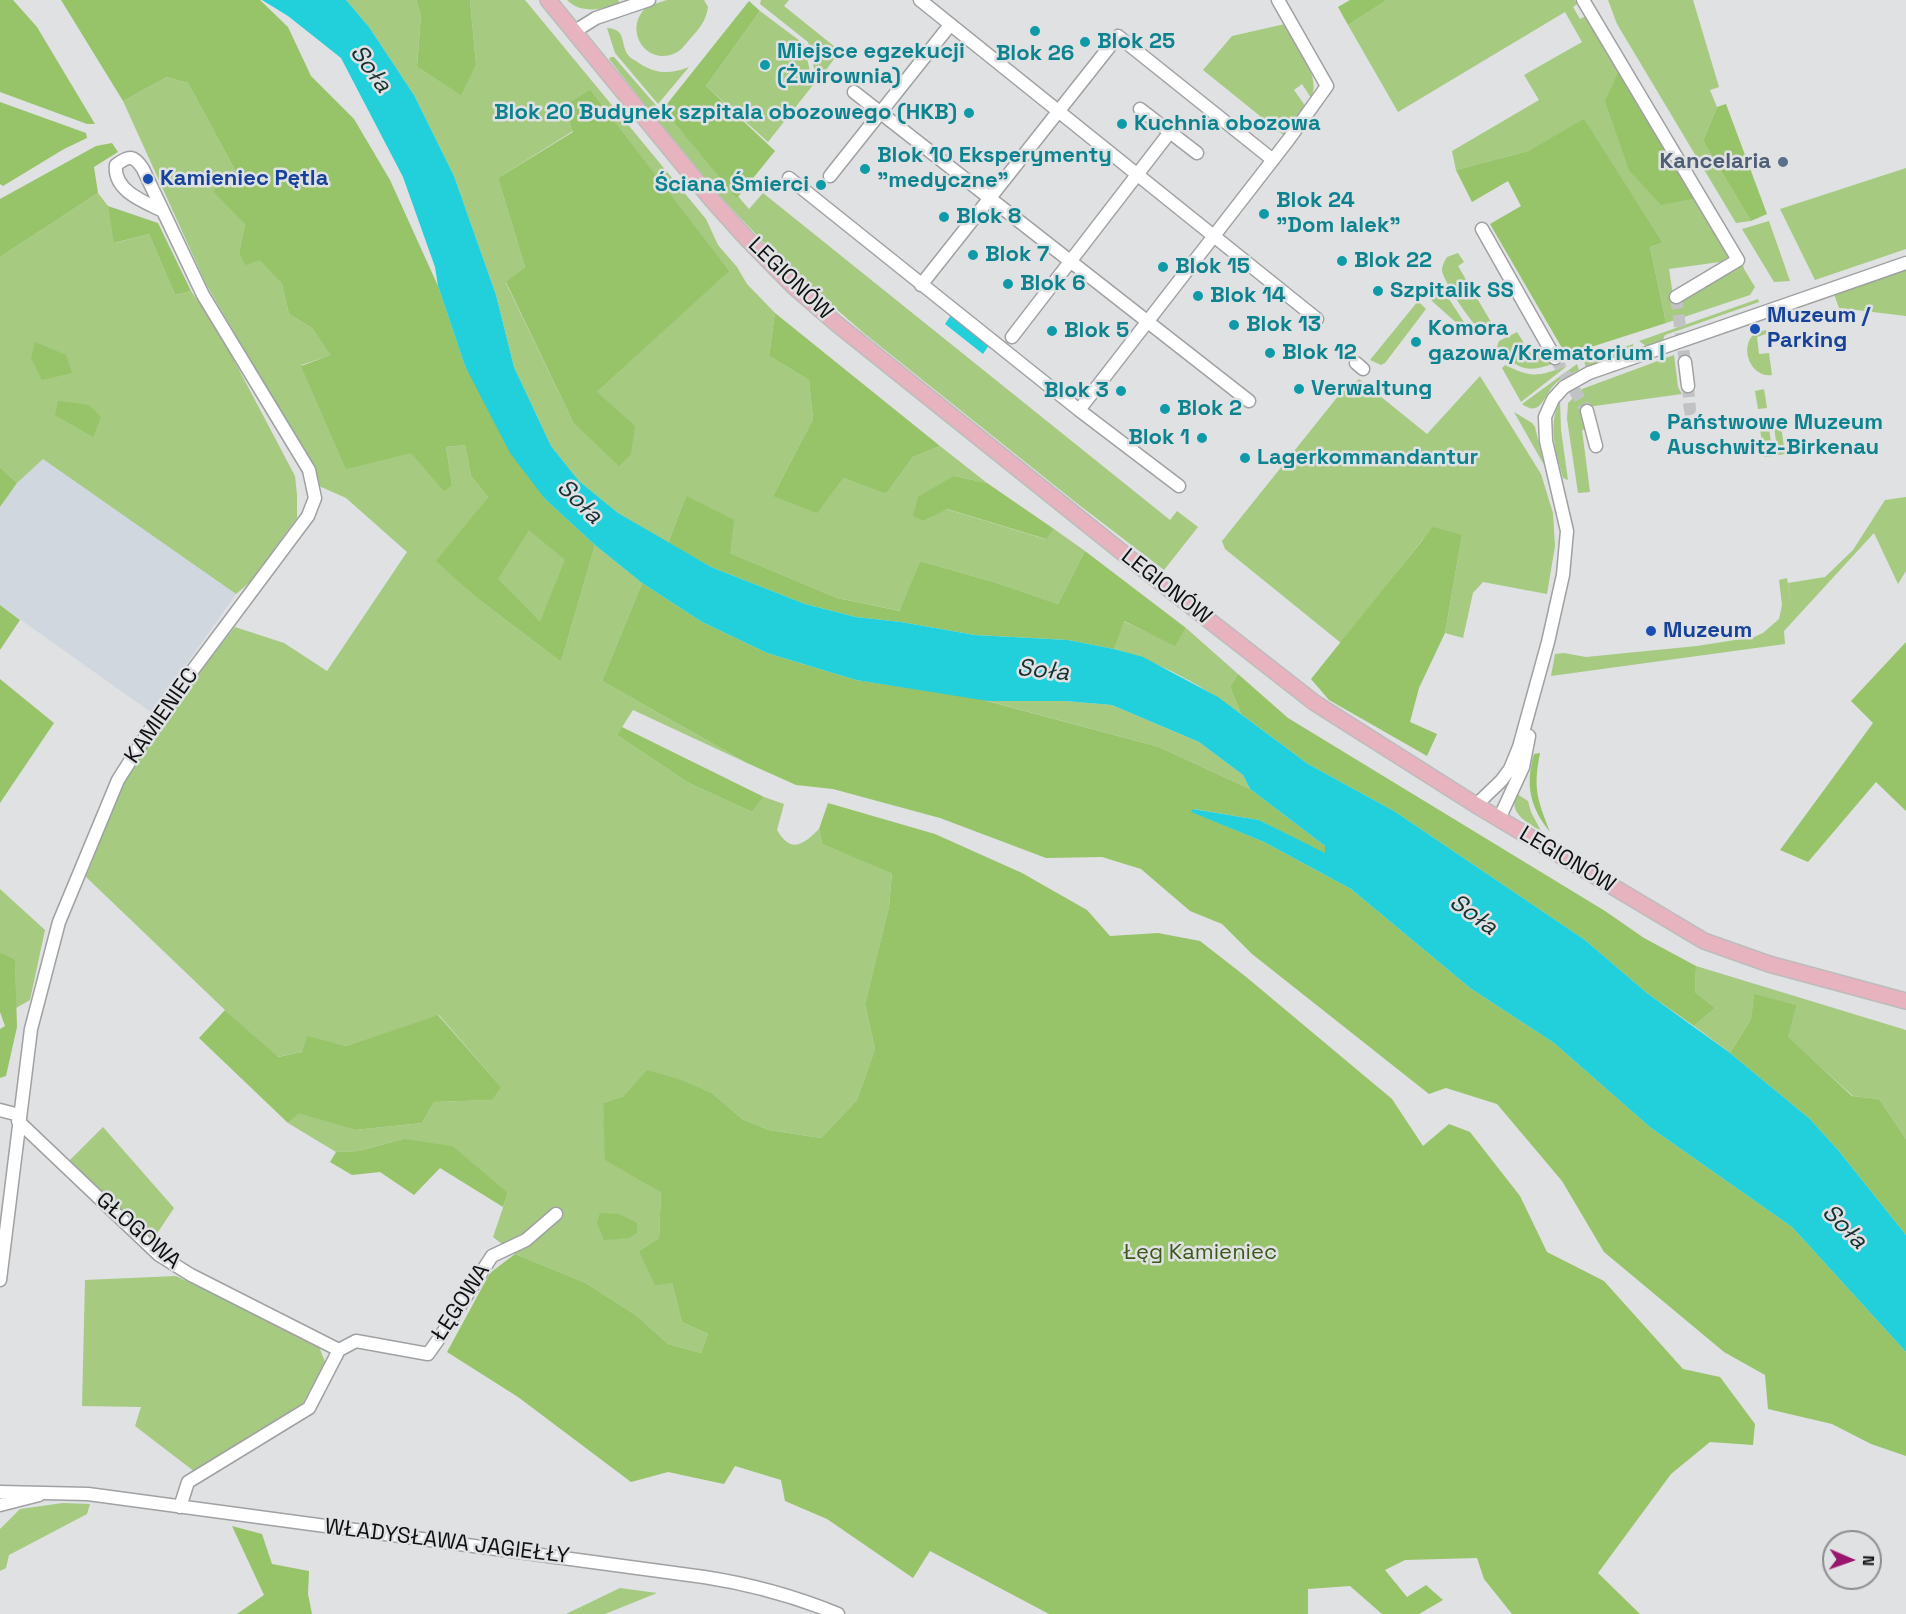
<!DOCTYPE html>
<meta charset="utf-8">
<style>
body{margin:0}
#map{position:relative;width:1906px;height:1614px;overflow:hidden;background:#dfe1e3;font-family:"Space Grotesk",sans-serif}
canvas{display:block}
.north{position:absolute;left:1822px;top:1530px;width:60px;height:60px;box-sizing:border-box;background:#dfe1e3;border:2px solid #8c8d8f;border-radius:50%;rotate:92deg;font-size:16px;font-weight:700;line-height:24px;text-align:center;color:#0f1011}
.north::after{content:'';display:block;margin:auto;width:21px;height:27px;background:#98166c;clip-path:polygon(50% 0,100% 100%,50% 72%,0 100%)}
</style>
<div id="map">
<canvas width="1906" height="1614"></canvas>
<div class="north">N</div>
</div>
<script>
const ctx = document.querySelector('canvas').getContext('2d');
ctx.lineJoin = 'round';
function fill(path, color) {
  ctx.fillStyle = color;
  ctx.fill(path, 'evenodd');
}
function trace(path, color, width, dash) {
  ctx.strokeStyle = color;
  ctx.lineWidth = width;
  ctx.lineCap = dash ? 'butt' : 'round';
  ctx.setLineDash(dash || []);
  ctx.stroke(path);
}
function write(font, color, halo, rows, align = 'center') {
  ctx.font = font + ' "Space Grotesk",sans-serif';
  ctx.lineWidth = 5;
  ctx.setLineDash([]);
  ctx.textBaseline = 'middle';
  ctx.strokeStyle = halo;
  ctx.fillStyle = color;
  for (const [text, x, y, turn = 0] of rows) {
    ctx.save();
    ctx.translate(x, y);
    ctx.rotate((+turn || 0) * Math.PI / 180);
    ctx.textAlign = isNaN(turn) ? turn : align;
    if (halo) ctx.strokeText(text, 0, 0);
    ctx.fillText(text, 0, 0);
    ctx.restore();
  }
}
const built = new Path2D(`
 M43,458L236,594L152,713L0,605V507L17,483Z`);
const green = new Path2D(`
 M346,0H416L421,15L417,65L476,63L470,0H525L706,219L718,245L737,267L747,284L775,313L769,356L809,380L813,419L773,496L843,478L886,494L913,457L940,446L987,483L954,476L924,521L946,509L1045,539L1054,529L1085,551L1058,604L997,583L920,561L901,611L837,598L730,553L686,496L668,543L618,513L579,481L551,446L514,367L496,295L454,176L414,95L369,27ZM573,131L728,271L597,392L573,422L506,283L525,267L498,178Z
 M567,0H618L620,3C604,10 580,14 567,0Z
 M667,0H704L708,7C706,21 699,29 690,39C685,45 680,52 673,54C647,64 626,34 642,12C648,5 658,3 667,0Z
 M761,0H789L784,6L840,51L817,82L808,42L760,4Z
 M1387,0H1575L1577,4L1573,7L1580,19L1588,15L1734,260L1669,269L1674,302L1742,260L1744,269L1755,287L1750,295L1666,323L1650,247L1663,243L1584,120L1528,151L1456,170L1452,151L1539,100L1524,75L1582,42L1565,12L1398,112L1348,25Z
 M1608,0H1693L1719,87L1710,90L1717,107L1703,141L1751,221L1736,223L1617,24Z
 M760,11L804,44L813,85L768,142L706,86Z
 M1285,24C1296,44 1322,77 1311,98L1302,84L1294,90L1306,107L1286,137L1203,70L1232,36Z
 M607,28C627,29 620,44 628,55C630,58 633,59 636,61C654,74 669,75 689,67L658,104L615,53Z
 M611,57H614L660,110L663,109L749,209L763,193L1170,520L1177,511L1198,527L1164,570L1074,501L865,334L783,263L700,175L609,59Z
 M167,77L188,83L236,172L245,224L239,253L245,264L260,259L282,284L289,314L312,328L332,355L301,365L452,485L446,447L465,445L471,476L488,497L437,561L473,595L561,662L595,545L642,583L602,681L747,763L633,710L617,735L687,782L752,812L764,797L784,804L777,830C791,854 803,845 819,829L822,844L892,872L889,907L865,1004L875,1049L857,1100L821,1138L769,1130L742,1119L713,1094L624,1096L603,1103L606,1160L661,1191L659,1238L639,1251L672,1283L682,1322L708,1334L701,1353L668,1344L637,1316L586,1283L515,1254L493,1237L508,1193L403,1139L359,1151L336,1152L288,1123L299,1112L355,1130L422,1123L434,1102L492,1100L500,1086L439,1015L346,1046L307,1037L302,1052L277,1057L225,1010L86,877L128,770L164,716L235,627L284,643L327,671L407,552L346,498L319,486L307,458L206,284L123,101Z
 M1906,168V249L1815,280L1780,209Z
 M98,193L108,206L115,243L149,234L175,295L191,291L217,328L295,476L297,495V518L250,582L236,594L43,459L17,483L0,467V257Z
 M1769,221L1790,281L1774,282L1742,229Z
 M1458,253L1464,262L1458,266L1494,327C1487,329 1481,329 1475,324C1468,319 1442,278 1442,270C1442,266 1445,260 1447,257Z
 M1906,270V316L1839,308L1834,294Z
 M1431,289L1443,290L1464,322L1463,325L1460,326L1432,301L1430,297Z
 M1758,299L1759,302L1665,335L1663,340L1646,346L1639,341Z
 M1418,301L1426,309L1385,363L1381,365L1370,360Z
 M1766,330V334L1757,337L1759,354L1769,353L1772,375C1752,378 1740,351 1752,336C1756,332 1761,331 1766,330Z
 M1517,332L1531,354L1543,348L1552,364C1532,371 1521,372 1505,355L1496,359L1495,352L1499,341Z
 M1633,344V348L1630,352L1586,368L1584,361Z
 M1674,355L1678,387L1682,394L1587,407L1590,428L1582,430L1590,492L1578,493L1567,419L1568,403L1582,389Z
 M1577,364L1579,370C1571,374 1560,378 1554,385C1544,395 1541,418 1522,404Z
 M1505,365C1534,379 1538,376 1567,366L1521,402L1502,368Z
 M1480,376L1541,474L1553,513L1555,546L1547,594L1483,582L1473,593L1463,638L1445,633L1462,535L1423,539L1341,643L1225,549L1222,541L1343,390L1347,392L1359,379L1427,434Z
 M1764,389L1767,408L1758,409L1755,391Z
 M1560,401L1561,430L1568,480L1563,478C1556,451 1547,427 1560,401Z
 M1514,412L1532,423L1535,427L1544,465Z
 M1781,426L1785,454L1778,455L1774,427Z
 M1769,428L1773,456L1764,457L1760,429Z
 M1906,497V571L1898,584L1874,533L1784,631L1785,644L1551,676L1555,654L1564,653L1586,657L1697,646L1754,637L1763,633L1779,619L1782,605L1779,580L1787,578L1792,610L1788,583L1825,577L1853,550L1885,500Z
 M529,529L566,560L540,621L497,579Z
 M1123,621L1175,645L1186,628L1238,674L1230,687L1241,714C1203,686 1160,662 1114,649Z
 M988,701H1065L1112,705L1199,742L1243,775L1250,789L1159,747Z
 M1517,794L1528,801L1531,812L1541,831C1528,823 1507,813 1517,794Z
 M0,889L45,930L30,1000L16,1008L15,961L0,952Z
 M1696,966L1906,1030V1139L1879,1099L1853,1096L1787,1037L1795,1005L1754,995L1751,1019L1730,1053L1694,1026L1715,1008L1695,992Z
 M103,1127L174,1208L152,1241L69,1161Z
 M176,1276L318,1344L325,1362L303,1403L195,1472L135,1426L141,1407L82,1406L85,1280Z
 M63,1503L90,1504L87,1514L9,1555L6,1568L0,1571V1529L20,1509Z
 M620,1588L657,1593L605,1614H566Z`);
const forest = new Path2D(`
 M0,0H13L37,27L95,124H87L0,92Z
 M61,0H260L288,27L311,76L354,119L390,180L438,286L465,366L545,499L595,545L561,662L473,595L436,561L488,497L471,476L465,445L446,447L452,485L444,491L411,453L346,469L301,366L331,355L312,328L289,314L282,284L260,260L245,265L239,253L245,224L213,191L236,172L188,83L167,77L123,101ZM529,530L565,560L540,621L498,579Z
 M416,0H470L476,64L461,95L417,66L421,15Z
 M1350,0H1387L1348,25L1338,7Z
 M749,1L760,11L706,86L775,151L737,198L663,109Z
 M1620,69L1696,198L1661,205L1629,170L1605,101Z
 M590,90L729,271L597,392L635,426L631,454L619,466L573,422L506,282L525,267L498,178L573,132L566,105Z
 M0,102L86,133L87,138L64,149L3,186L0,184Z
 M1726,104L1767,214L1751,221L1703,141L1717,107Z
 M1584,119L1663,243L1650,247L1666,323L1566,355L1490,224L1521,206L1508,181L1472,202L1456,170L1528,151Z
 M112,143L118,152L94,167L98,193L0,257V199L96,146Z
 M108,206L158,223L191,291L175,295L149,234L114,243Z
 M775,313L940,446L913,457L886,494L843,478L817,513L773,496L813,419L809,380L769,356Z
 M35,342L66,355L72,373L42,380L31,358Z
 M58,401L89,405L101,417L93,437L55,415Z
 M0,467L17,483L0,507Z
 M954,476L987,483L1054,529L1046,539L947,509L924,521L913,516L918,497Z
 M686,496L734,520L730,553L837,598L900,611L920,561L997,583L1058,604L1085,551L1186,628L1175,646L1124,621L1114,649L1068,640L975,635L901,622L856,617L805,604L711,567L668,543Z
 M1433,527L1462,535L1445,633L1419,688L1410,722L1437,734L1427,756L1329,700L1311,679Z
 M642,583L702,622L767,653L856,680L976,698L1159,747L1250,789L1325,846V854L1259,820L1194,809L1192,812L1264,842L1351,889L1470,988L1554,1043L1651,1128L1792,1227L1906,1352V1456L1871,1444L1832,1424L1768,1409L1765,1375L1724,1352L1604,1252L1562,1181L1497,1104L1446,1088L1429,1094L1252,954L1222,924L1190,911L1141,869L1102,857L1046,858L940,818L833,789L796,785L747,763L602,681Z
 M0,605L20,620L0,650Z
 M1906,642V811L1876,782L1808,862L1780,850L1873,723L1851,701Z
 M1238,674L1288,718L1605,911L1644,938L1696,966L1695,992L1715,1008L1694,1026L1647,993L1585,940L1394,811L1308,764L1241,714L1230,687Z
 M0,679L54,723L0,803Z
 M622,727L764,797L752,812L687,782L617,735Z
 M1540,753C1533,789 1537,798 1550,832C1530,807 1525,785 1534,754Z
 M828,803L935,834L1022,873L1087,910L1110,936L1158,933L1200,941L1245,976L1392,1099L1423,1146L1449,1124L1470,1132L1520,1196L1547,1252L1604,1281L1683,1369L1720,1377L1755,1424L1753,1445L1710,1442L1671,1474L1598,1573L1640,1614H1512L1484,1579L1477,1558L1405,1560L1385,1570L1407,1597L1426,1585L1443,1600L1419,1614H1382L1350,1586L1308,1589V1614H1049L930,1551L913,1578L827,1519L785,1501L781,1480L735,1466L724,1484L668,1472L631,1482L518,1397L447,1352L490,1273L515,1254L586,1283L637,1316L668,1344L701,1353L708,1334L682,1322L672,1283L655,1285L639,1251L659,1238L661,1192L605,1160L603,1103L624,1096L647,1070L681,1080L713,1094L742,1119L769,1130L821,1138L857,1100L875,1049L865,1004L889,907L892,873L822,844L819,829Z
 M0,952L15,960L17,1027L6,1076L0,1078V1029L5,1026L0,1012Z
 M1754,994L1796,1005L1788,1037L1852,1096L1879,1099L1906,1139V1235L1838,1150L1810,1119L1730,1053L1751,1019Z
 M225,1010L278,1057L302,1052L307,1036L346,1046L438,1015L501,1087L492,1100L434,1102L422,1123L355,1130L299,1113L288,1123L199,1038Z
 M403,1139L452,1146L508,1193L503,1207L440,1168L414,1195L380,1172L352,1175L330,1162L336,1152L359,1151Z
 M600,1213L619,1214L637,1223V1233L629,1238L604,1240L597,1223Z
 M232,1526L262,1534L272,1564L309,1571L308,1594L312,1614H237L264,1595Z`);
const water = new Path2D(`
 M262,0H346L369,27L414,95L454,176L496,295L514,367L551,446L579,481L618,513L711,567L805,604L856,617L901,622L975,635L1068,640L1114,649L1143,657L1218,697L1308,764L1394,811L1585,940L1647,993L1730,1053L1810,1119L1838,1150L1906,1235V1352L1792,1227L1651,1128L1554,1043L1470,988L1351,889L1264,842L1191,812L1193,809L1259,820L1325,853V846L1250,789L1243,775L1199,742L1112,705L1065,701H988L856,680L767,653L702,622L642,583L595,545L545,499L510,453L465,366L438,286L435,267L403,177L341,58L288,16Z
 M951,315L989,345L983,354L945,324Z`);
const minorTunnel = new Path2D(`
 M1676,297L1685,362
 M1555,358L1587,411
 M1684,410L1690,409L1688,386`);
const minor = new Path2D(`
 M920,0L1317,319
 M1583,0L1738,260L1676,297
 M575,31L596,18L649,0
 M854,92L1249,401
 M1140,109L1197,153
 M830,176L950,25
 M789,178L1079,410L1179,486
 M1482,229L1555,358
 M921,285L1118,36L1273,160
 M1012,337L1170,132
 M1685,362L1688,386
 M1356,363L1363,369
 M1079,410L1289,139L1327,86L1278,0
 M1587,411L1596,446
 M1476,805L1501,781L1510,769L1519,747L1548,642L1563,575L1567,531L1546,441L1545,417L1553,399L1564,387L1589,373L1906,263
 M1499,819L1523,767L1529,736
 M0,1110L19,1115
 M18,1121L159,1255L191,1275L339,1350
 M0,1280L31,1029L59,922L118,780L160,714L308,516L315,498L309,470L203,295L143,169C134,155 129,155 116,165C113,190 142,201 161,210
 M0,1492L88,1494L704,1577C750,1584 794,1596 838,1614
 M0,1505L39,1495
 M180,1507L188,1482L309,1408L339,1350L356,1341L428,1354L438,1340L492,1256L526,1240L556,1214`);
const major = new Path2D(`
 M548,0L712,200L747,239L794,287L837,324L1133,561L1315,703L1476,805L1704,941L1769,964L1906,1001`);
const markers = [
 [1035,31,6,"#0f9aa8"],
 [1085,42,6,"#0f9aa8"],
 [765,65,6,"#0f9aa8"],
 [969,113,6,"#0f9aa8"],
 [1122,124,6,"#0f9aa8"],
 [1783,162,6,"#5c6f8a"],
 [865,169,6,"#0f9aa8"],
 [148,179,6,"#1a4fb4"],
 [821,185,6,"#0f9aa8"],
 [1264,214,6,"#0f9aa8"],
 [944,217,6,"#0f9aa8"],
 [973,255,6,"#0f9aa8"],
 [1342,261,6,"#0f9aa8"],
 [1163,267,6,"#0f9aa8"],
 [1008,284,6,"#0f9aa8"],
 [1378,291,6,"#0f9aa8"],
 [1198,296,6,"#0f9aa8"],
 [1234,325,6,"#0f9aa8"],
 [1755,329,6,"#1a4fb4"],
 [1052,331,6,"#0f9aa8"],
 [1416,342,6,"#0f9aa8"],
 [1270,353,6,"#0f9aa8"],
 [1299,389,6,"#0f9aa8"],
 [1121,391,6,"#0f9aa8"],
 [1165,409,6,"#0f9aa8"],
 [1655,436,6,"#0f9aa8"],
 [1202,438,6,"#0f9aa8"],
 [1245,458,6,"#0f9aa8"],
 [1651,631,6,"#1a4fb4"]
];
const cultureNames = [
 ["Blok 25",1097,42],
 ["Miejsce egzekucji",777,52],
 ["(Żwirownia)",777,77],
 ["Blok 26",1035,54,"center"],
 ["Blok 20 Budynek szpitala obozowego (HKB)",957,113,"right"],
 ["Kuchnia obozowa",1134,124],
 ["Blok 10 Eksperymenty",877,156],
 ["\"medyczne\"",877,181],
 ["Ściana Śmierci",809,185,"right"],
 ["Blok 24",1276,201],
 ["\"Dom lalek\"",1276,226],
 ["Blok 8",956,217],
 ["Blok 7",985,255],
 ["Blok 22",1354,261],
 ["Blok 15",1175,267],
 ["Blok 6",1020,284],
 ["Szpitalik SS",1390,291],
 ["Blok 14",1210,296],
 ["Blok 13",1246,325],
 ["Komora",1428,329],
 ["gazowa/Krematorium I",1428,354],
 ["Blok 5",1064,331],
 ["Blok 12",1282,353],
 ["Verwaltung",1311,389],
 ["Blok 3",1109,391,"right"],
 ["Blok 2",1177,409],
 ["Państwowe Muzeum",1667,423],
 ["Auschwitz-Birkenau",1667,448],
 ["Blok 1",1190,438,"right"],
 ["Lagerkommandantur",1257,458]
];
const serviceNames = [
 ["Kancelaria",1771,162]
];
const transitNames = [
 ["Kamieniec Pętla",160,179],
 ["Muzeum /",1767,316],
 ["Parking",1767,341],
 ["Muzeum",1663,631]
];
const streetNames = [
 ["LEGIONÓW",790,279,44],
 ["LEGIONÓW",1166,587,38],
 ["KAMIENIEC",162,716,-55],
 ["LEGIONÓW",1567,860,31],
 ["GŁOGOWA",138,1231,41],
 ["ŁĘGOWA",461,1303,-57],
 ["WŁADYSŁAWA JAGIEŁŁY",447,1542,7]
];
const parkNames = [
 ["Łęg Kamieniec",1200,1253]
];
const waterNames = [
 ["Soła",370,69,54],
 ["Soła",579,502,44],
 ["Soła",1043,671,6],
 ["Soła",1473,915,36],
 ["Soła",1844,1227,45]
];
fill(built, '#d0d7df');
fill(green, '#a5ca80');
fill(forest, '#97c369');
fill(water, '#21d0db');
trace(minorTunnel, '#c0c2c4', 12, [12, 6]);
trace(minor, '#9fa1a3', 15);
trace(major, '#bcbcbc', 18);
trace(minor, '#fff', 12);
trace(major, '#e7b3bf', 15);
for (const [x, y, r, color] of markers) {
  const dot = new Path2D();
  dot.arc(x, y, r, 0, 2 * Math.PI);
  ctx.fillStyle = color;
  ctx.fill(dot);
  trace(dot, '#dfe1e3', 2);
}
write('bold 22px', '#0d838f', '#dfe1e3', cultureNames, 'left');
write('bold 22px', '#4e5e75', '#dfe1e3', serviceNames, 'right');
write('bold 22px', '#164399', '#dfe1e3', transitNames, 'left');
write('22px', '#0f1011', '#dfe1e3', streetNames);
write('22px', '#3d591a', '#dfe1e3', parkNames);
write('italic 24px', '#173132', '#dfe1e3', waterNames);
</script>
